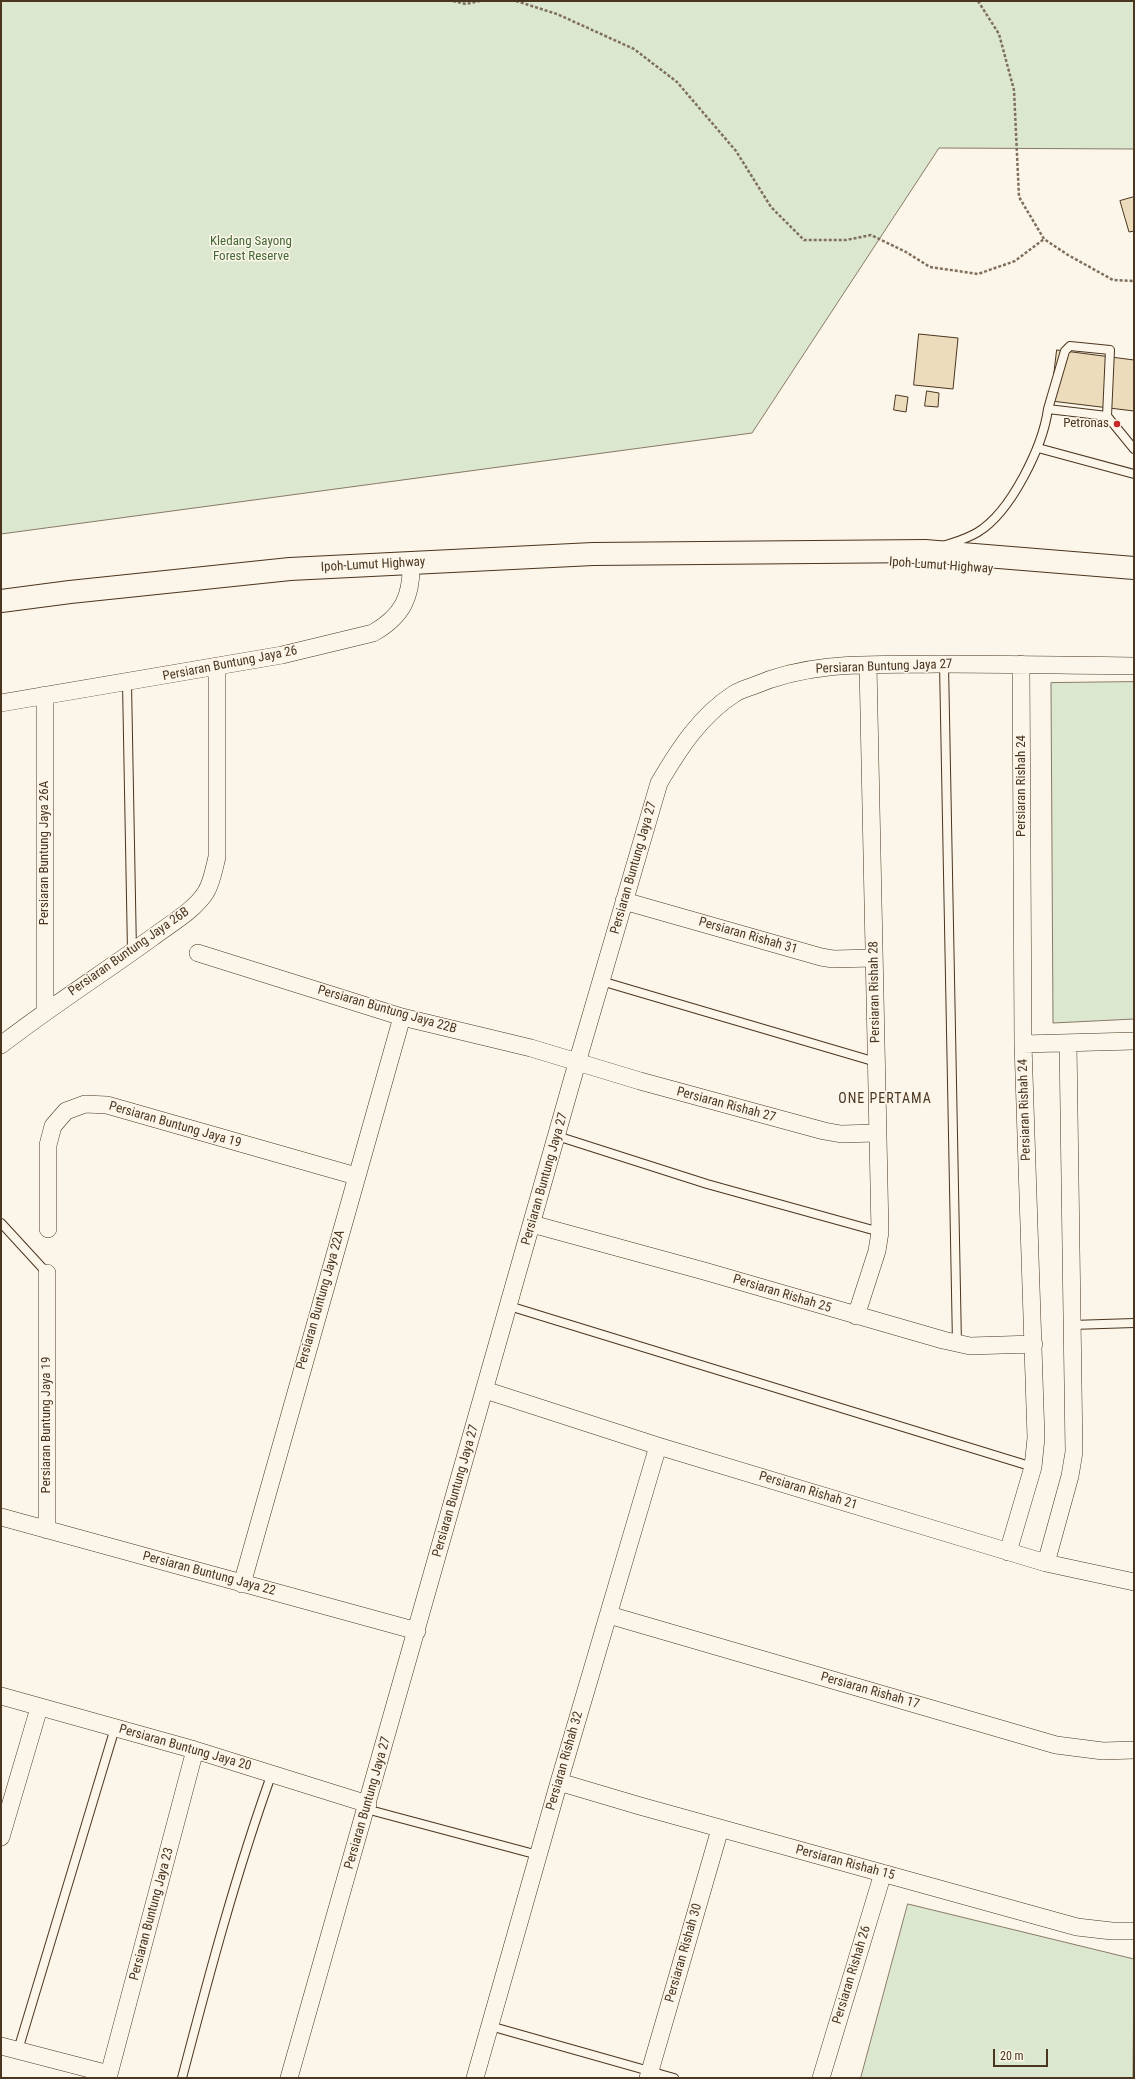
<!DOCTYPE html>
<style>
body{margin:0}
#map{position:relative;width:1135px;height:2079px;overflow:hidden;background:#fbf6e9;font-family:"Roboto Condensed",sans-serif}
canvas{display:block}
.frame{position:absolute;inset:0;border:2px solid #4a3520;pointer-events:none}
.scale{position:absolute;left:993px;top:2049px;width:55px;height:18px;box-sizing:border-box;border:2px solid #4a3520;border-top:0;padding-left:5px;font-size:12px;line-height:14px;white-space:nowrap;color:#4a3520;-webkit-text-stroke:3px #fbf6e9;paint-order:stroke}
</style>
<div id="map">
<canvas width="1135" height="2079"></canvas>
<div class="frame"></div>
<div class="scale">20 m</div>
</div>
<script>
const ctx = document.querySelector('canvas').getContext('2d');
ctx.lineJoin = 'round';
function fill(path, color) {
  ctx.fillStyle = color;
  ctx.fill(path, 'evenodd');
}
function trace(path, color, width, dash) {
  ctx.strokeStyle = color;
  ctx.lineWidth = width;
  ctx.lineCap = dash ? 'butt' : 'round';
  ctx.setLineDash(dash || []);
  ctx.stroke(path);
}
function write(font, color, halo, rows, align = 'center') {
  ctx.font = font + ' "Roboto Condensed",sans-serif';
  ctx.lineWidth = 3;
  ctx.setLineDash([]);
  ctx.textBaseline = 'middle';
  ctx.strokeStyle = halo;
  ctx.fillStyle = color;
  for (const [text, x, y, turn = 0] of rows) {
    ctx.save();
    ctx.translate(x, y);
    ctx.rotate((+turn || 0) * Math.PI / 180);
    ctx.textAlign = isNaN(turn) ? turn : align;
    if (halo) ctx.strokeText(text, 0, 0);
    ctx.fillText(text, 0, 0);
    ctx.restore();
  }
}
const green = new Path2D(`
 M1,1H1134V149L939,148L752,433L1,534Z
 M1134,682V1019L1053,1023L1051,683Z
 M908,1904L1134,1959L1133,2078H861Z`);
const building = new Path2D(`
 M1134,197V231L1129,232L1120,201Z
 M919,334L958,338L953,389L914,385Z
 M1057,350L1134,360V411L1051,401Z
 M927,391L939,393L938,407L925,406Z
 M896,395L908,397L906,412L894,410Z`);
const path = new Path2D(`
 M453,1L466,4L480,1
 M516,1L557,14L634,49L677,82L736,151L771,207L804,240H846L871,235L906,252L930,267L978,274L1015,261L1044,239
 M978,1L999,34L1014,90L1019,197L1044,239L1068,255L1113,280L1134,281`);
const service = new Path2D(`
 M1048,409L1065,351L1070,346L1110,350L1107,416
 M1038,448L1134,474
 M943,546C955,542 967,539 978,532C1011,512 1043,446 1048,409L1107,416L1134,449
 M944,664L957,1344
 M127,683L132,952
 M601,981L876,1062
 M557,1136L707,1184L880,1232
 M1,1223L47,1273
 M509,1306L1033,1467
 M1072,1325L1134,1323
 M366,1809L538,1855
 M490,2026L674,2078
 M18,2050L115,1728
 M182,2078C209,1975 236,1873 272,1773`);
const minor = new Path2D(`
 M1,703L282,655L373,633C403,616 412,596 411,563
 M624,901L821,957L833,959L874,958
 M198,953L402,1017L531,1048L640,1081L824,1131L841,1134L877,1133
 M45,1011V695
 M1023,1044L1134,1041
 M1,1045C50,1007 102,974 153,937C170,924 194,911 206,892C212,882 214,869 217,857V666
 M532,1224L704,1271L943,1340L970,1346L1034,1344
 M48,1229V1145L53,1126L66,1111L85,1104L107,1105L356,1176
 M47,1273V1530
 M856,1316L877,1251L880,1232L868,665
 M485,1390L658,1446L1046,1563L1134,1582
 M1,1517L417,1631
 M1008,1552L1033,1467L1036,1438L1023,1044L1021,664
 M1046,1563L1070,1476L1074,1452L1068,1043
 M242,1584L402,1017
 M609,1615L1056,1745L1103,1751L1134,1750
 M1,1696L195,1750L368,1804
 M559,1782L640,1806L1077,1927L1112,1931H1134
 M1,1837L39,1708
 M1,2046L109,2074
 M108,2078L195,1750
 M289,2078L577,1063L659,783C679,749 700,716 734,694C740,690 747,688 753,686C812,660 875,665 938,664C1003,664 1069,665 1134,666
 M475,2078L559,1782L658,1446
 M648,2078L720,1829
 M821,2078L883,1873`);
const trunk = new Path2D(`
 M1,601L70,592L290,569L593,554L925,551L1134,568`);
const markers = [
 [1117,424,4,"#c62828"]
];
const parkNames = [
 ["Kledang Sayong",251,242],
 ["Forest Reserve",251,257]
];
const poiNames = [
 ["Petronas",1109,424]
];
const streetNames = [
 ["Ipoh-Lumut Highway",373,565,-3],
 ["Ipoh-Lumut Highway",941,566,4],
 ["Persiaran Buntung Jaya 26",230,664,-11],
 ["Persiaran Buntung Jaya 27",884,667,-2],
 ["Persiaran Rishah 24",1022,786,-90],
 ["Persiaran Buntung Jaya 26A",45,853,-90],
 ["Persiaran Buntung Jaya 27",634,868,-74],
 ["Persiaran Rishah 31",748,936,16],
 ["Persiaran Buntung Jaya 26B",129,952,-35],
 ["Persiaran Rishah 28",875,992,-91],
 ["Persiaran Buntung Jaya 22B",387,1010,16],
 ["Persiaran Rishah 27",726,1105,15],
 ["Persiaran Rishah 24",1025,1110,-92],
 ["Persiaran Buntung Jaya 19",175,1125,16],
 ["Persiaran Buntung Jaya 27",545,1179,-74],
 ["Persiaran Rishah 25",782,1294,17],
 ["Persiaran Buntung Jaya 22A",321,1300,-74],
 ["Persiaran Buntung Jaya 19",47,1425,-90],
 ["Persiaran Buntung Jaya 27",456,1491,-74],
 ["Persiaran Rishah 21",808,1491,17],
 ["Persiaran Buntung Jaya 22",209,1574,15],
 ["Persiaran Rishah 17",870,1691,16],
 ["Persiaran Buntung Jaya 20",185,1748,16],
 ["Persiaran Rishah 32",565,1761,-74],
 ["Persiaran Buntung Jaya 27",368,1803,-74],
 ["Persiaran Rishah 15",845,1863,15],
 ["Persiaran Buntung Jaya 23",152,1914,-75],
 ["Persiaran Rishah 30",684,1953,-74],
 ["Persiaran Rishah 26",852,1975,-73]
];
const neighbourhoodNames = [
 ["ONE PERTAMA",885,1099]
];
fill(green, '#dce7d0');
trace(green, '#887966', 1);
fill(building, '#ecdcbc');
trace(building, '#4a3520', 1);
trace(service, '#4a3520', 10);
trace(minor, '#4a3520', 18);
trace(trunk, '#4a3520', 24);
trace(path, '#7f6f5c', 2.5, [3, 2]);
trace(service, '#fbf6e9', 8);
trace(minor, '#fbf6e9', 17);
trace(trunk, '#fbf6e9', 22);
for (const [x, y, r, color] of markers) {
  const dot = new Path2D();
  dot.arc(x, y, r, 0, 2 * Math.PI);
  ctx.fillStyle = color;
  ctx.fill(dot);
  trace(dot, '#fbf6e9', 1.5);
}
write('13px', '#436837', '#fbf6e9', parkNames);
write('13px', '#4a3520', '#fbf6e9', poiNames, 'right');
write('13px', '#4a3520', '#fbf6e9', streetNames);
ctx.letterSpacing = '1px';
write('14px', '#4a3520', '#fbf6e9', neighbourhoodNames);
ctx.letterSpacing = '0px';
</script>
